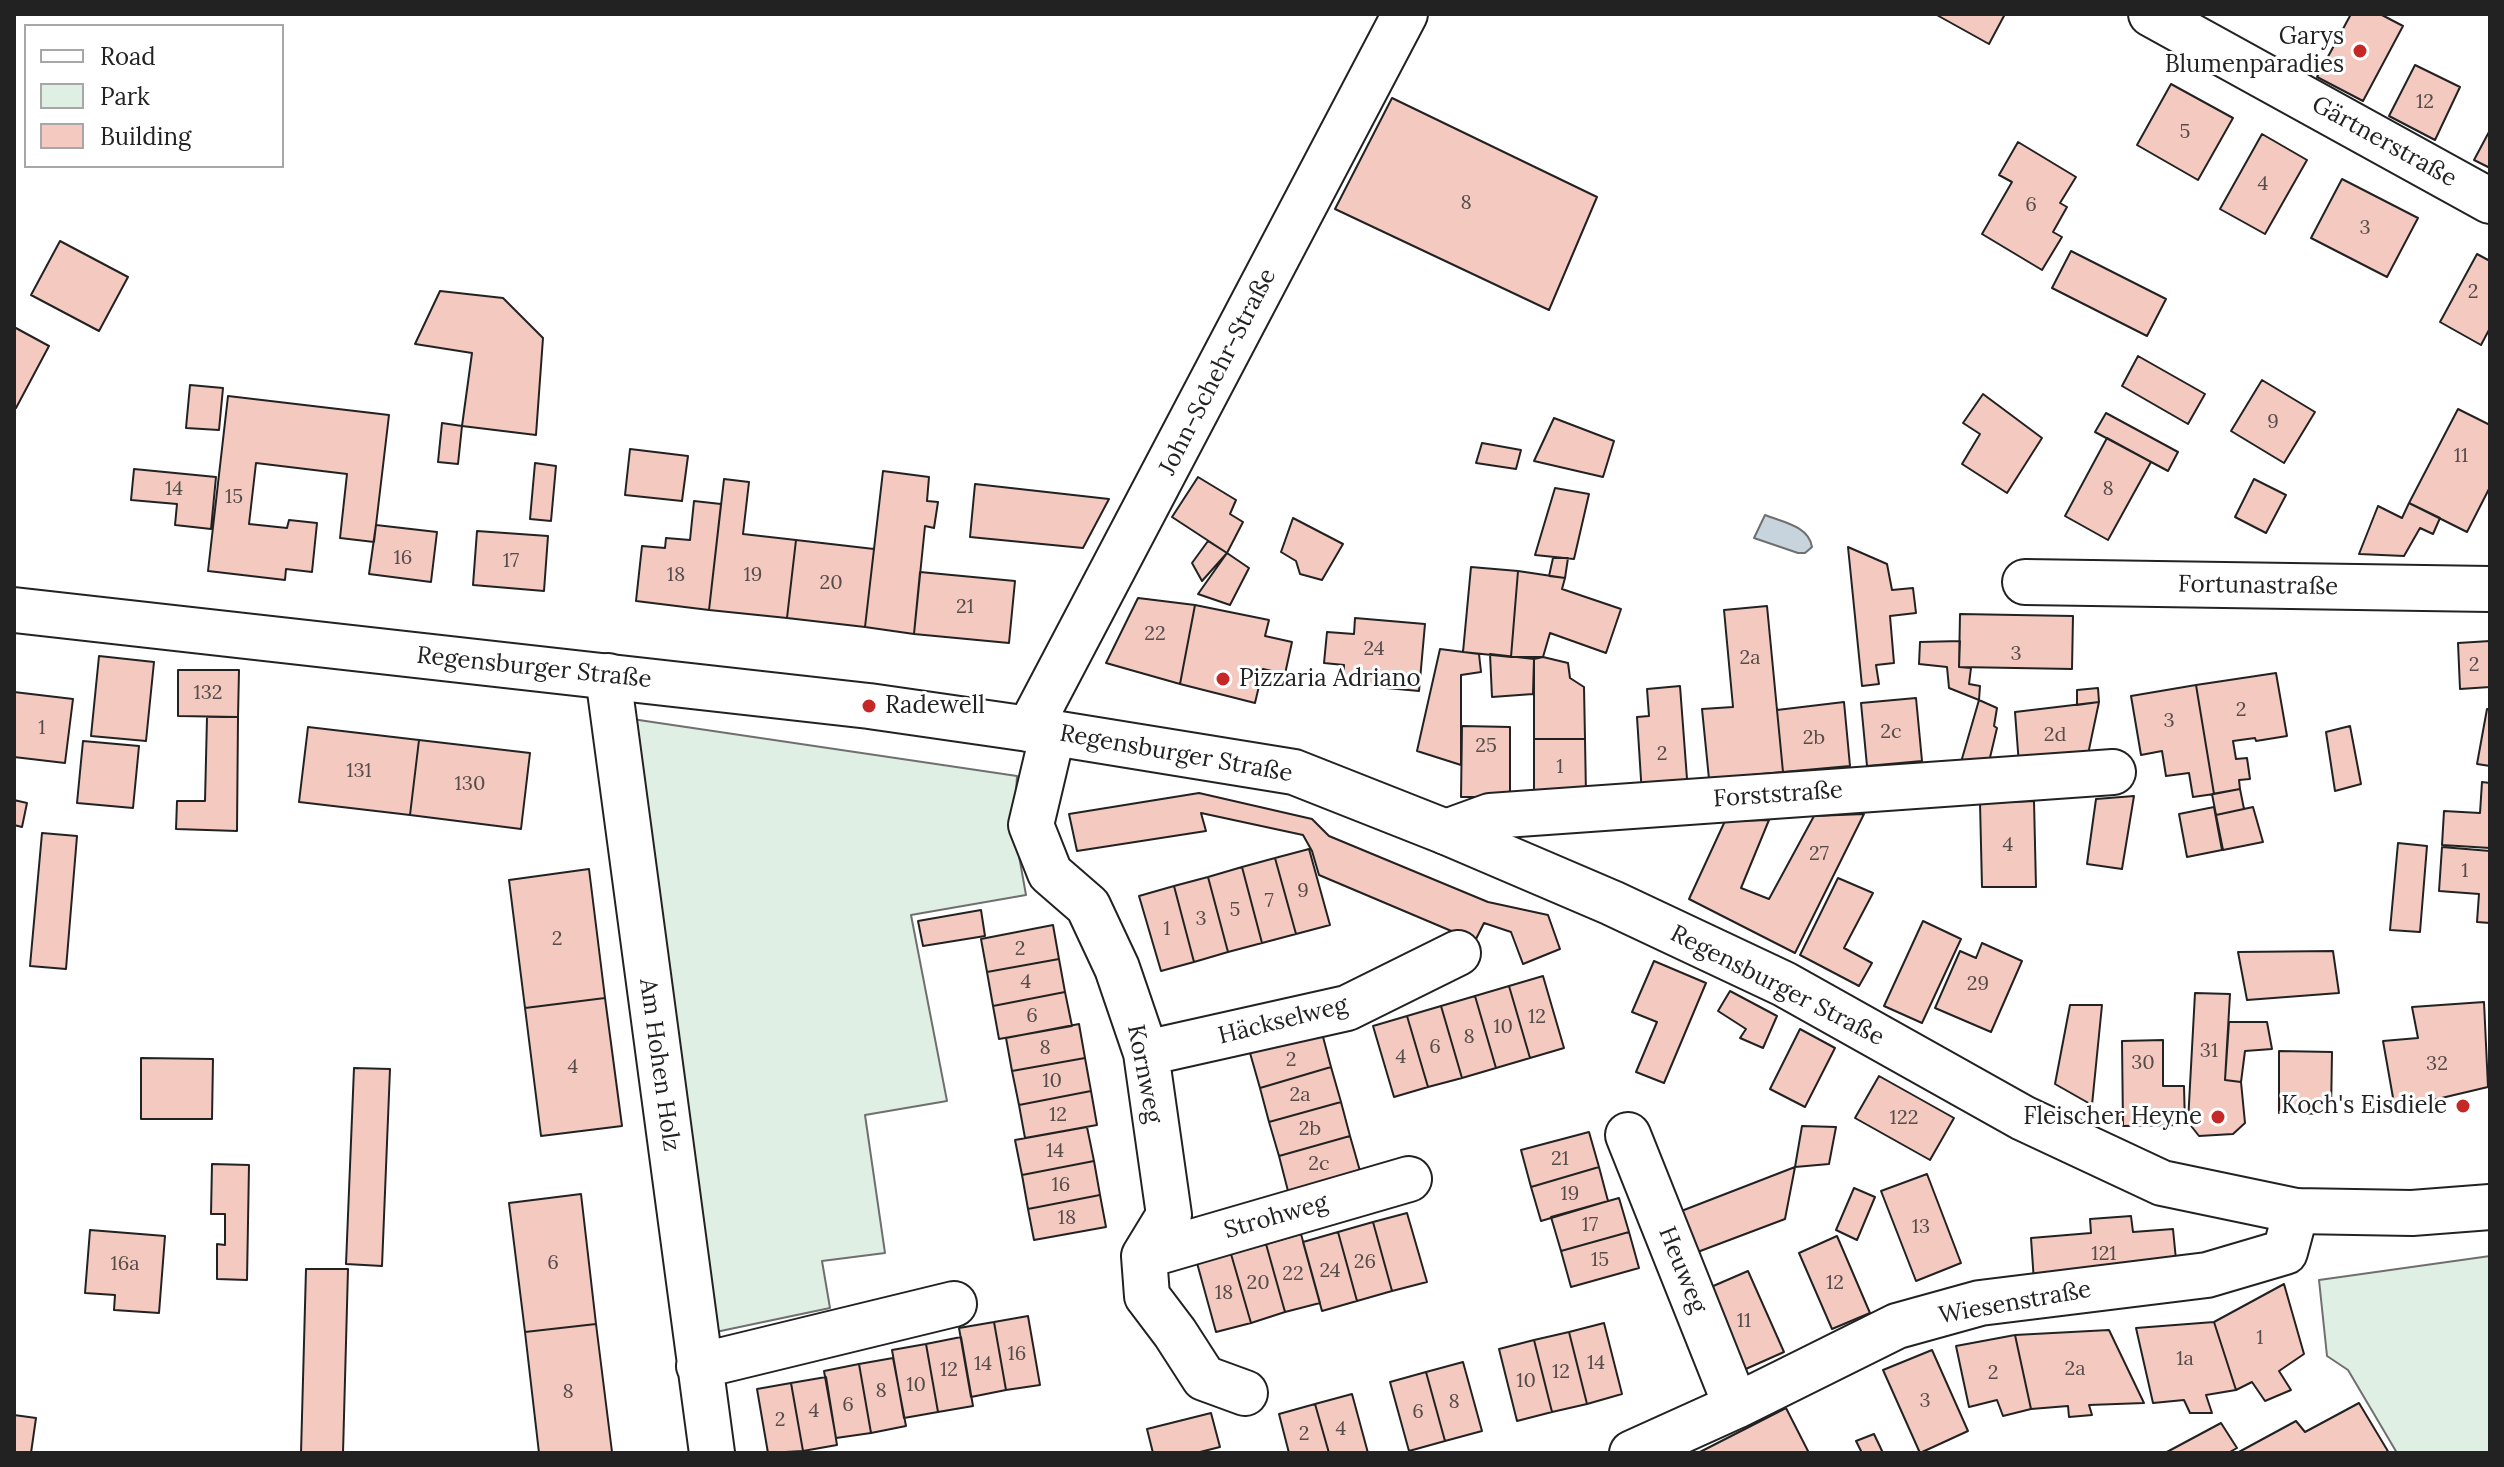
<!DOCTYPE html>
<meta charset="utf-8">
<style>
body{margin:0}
#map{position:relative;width:2504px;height:1467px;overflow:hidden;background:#fff;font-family:Lora,serif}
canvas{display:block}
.frame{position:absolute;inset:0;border:16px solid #222;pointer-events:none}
.legend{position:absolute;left:24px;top:24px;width:260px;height:144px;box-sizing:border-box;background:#fff;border:2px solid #a7a7a7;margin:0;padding:10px 14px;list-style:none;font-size:24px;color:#222}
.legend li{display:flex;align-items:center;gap:16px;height:40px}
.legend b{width:40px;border:2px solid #a7a7a7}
</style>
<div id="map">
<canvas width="2504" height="1467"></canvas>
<div class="frame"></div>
<ul class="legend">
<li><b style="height:10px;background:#fff"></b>Road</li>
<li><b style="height:22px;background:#e0efe3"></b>Park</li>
<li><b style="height:22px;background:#f3c9c0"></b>Building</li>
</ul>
</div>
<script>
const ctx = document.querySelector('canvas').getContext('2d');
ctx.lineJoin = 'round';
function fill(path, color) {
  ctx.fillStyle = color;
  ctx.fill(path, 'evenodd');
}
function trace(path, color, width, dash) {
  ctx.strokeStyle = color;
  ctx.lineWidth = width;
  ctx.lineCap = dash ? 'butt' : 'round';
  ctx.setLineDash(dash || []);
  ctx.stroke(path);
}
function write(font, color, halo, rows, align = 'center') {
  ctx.font = font + ' Lora,serif';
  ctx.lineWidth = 6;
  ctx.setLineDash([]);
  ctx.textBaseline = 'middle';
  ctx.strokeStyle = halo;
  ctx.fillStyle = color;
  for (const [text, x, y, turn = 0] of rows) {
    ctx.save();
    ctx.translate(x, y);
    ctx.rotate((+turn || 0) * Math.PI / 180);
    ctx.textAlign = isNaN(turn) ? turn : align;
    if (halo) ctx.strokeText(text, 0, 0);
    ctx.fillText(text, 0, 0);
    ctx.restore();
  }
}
const green = new Path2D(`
 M632,719L1017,776L1014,828L1026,895L911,915L947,1101L865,1115L885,1253L822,1261L830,1308L711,1333Z
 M2490,1256V1453H2397L2348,1370L2327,1356L2319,1280Z`);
const water = new Path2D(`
 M1765,515C1782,522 1809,526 1812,547L1805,553H1798L1754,538Z`);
const building = new Path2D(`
 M1935,14H2005L1989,44Z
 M2351,14H2380L2403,26L2363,101L2317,77Z
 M2415,65L2460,87L2435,140L2389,116Z
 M2171,84L2233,118L2198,180L2137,145Z
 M1392,98L1597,197L1549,310L1335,209Z
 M2490,130V168L2474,160Z
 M2262,134L2307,160L2265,234L2220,209Z
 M2018,142L2076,177L2060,203L2067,207L2053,232L2062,237L2042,270L1982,234L2012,182L1999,175Z
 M2342,179L2418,218L2387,277L2311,238Z
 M60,241L128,277L99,331L31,295Z
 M2071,251L2166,299L2147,336L2052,288Z
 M2477,254L2490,261V328L2481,345L2440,322Z
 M440,291L503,298L543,338L536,435L462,426L472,353L415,344Z
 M14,327L49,346L16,408L14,407Z
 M2138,356L2205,394L2188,424L2122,386Z
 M2262,380L2315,412L2284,463L2231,431Z
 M190,385L223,388L219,430L186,428Z
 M1983,394L2042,438L2007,493L1962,464L1980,434L1963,423Z
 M228,396L389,415L374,542L340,538L347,474L256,463L249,524L287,528L289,520L317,523L312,572L286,569L285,580L208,571Z
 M2458,409L2490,425V487L2467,532L2409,503Z
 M2106,413L2178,452L2168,471L2095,432Z
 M1554,418L1614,441L1603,477L1534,461Z
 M442,423L462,426L458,464L438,462Z
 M2107,438L2151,462L2108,540L2065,516Z
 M1482,443L1521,450L1516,469L1476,463Z
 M630,449L688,456L682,501L625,495Z
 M535,463L556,466L551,521L530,519Z
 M134,469L216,477L211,529L175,525L177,504L131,500Z
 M883,471L929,477L927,501L938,502L934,528L925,526L914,634L865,627Z
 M1198,477L1236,500L1230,514L1243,522L1227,553L1172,517Z
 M724,479L749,482L743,534L796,540L787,618L709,610Z
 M2254,479L2286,495L2266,533L2235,517Z
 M975,484L1109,499L1083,548L970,537Z
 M1555,488L1589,494L1574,559L1535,555Z
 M694,501L721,504L709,610L636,601L642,546L665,548L666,538L690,540Z
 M2409,503L2440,518L2433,534L2420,528L2404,556L2359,554L2378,506L2402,518Z
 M1293,518L1343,544L1322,580L1300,574L1296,561L1281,552Z
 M376,525L437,532L431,582L369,574Z
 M477,531L548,536L544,591L473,585Z
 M796,540L874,549L865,627L787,618Z
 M1208,541L1227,553L1202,581L1192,563Z
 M1848,547L1887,564L1892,590L1913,588L1916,613L1890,616L1894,663L1876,665L1879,684L1862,686Z
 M1227,553L1249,568L1230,605L1198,594Z
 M1553,558H1568L1565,578L1549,576Z
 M1471,567L1518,571L1511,657L1463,652Z
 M1518,571L1565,578L1562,589L1621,609L1606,653L1550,633L1543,657H1511Z
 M920,572L1015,581L1009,643L914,634Z
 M1138,598L1195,605L1180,684L1106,663Z
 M1195,605L1269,620L1265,636L1292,642L1285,674L1263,669L1255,703L1180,684Z
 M1767,606L1783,772L1709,779L1702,709L1733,707L1724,610Z
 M1960,614L2073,616L2072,669L1959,667Z
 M1355,618L1425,624L1419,691L1343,684L1344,665L1324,663L1327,632L1354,634Z
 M1960,641L1959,667L1971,668L1969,684L1980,686L1979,700L1949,688L1947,667L1919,664L1920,642Z
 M2490,641V687L2460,689L2458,643Z
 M1440,649L1479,654L1481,672L1461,675V765L1417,751Z
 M1490,654L1534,659L1533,694L1492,697Z
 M99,656L154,662L146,741L91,736Z
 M1543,657L1568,663L1570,678L1584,687L1585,739H1534V659Z
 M178,670H239L238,717L178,716Z
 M2276,673L2287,736L2256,741L2255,738L2233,741L2236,759L2247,758L2250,779L2239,780L2240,789L2214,794L2196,685Z
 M2196,685L2214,794L2193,797L2189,773L2166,776L2162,751L2141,755L2131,696Z
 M1680,686L1688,792L1642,795L1637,717L1649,716L1647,689Z
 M2098,688L2099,702L2077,705V690Z
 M14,692L73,699L65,763L14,757Z
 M1916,698L1922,761L1867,766L1861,703Z
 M1979,700L1997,708L1994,726L1997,728L1988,766L1959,769Z
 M1844,702L1850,766L1783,772L1777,710Z
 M2099,702L2087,759L2019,765L2015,712Z
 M2487,709H2490V766L2477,764Z
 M207,717H238L237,831L176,829L177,801H205Z
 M1462,726L1510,727V797H1461Z
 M2350,726L2361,784L2335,791L2326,732Z
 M308,727L419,740L410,815L299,802Z
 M1534,739H1585L1586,795H1534Z
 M419,740L530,753L521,829L410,815Z
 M83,741L139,746L133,808L77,803Z
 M2482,782L2490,783V848L2442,845L2444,811L2480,813Z
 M2240,789L2244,809L2216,815L2212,794Z
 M1199,793L1312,819L1329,836L1488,902L1548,915L1560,949L1523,964L1511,932L1484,923L1475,941L1319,875L1312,851L1303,835L1201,813L1206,831L1077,851L1069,814Z
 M2134,796L2122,869L2087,864L2096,799Z
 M14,800L27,803L22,827L14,825Z
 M2034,801L2036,887H1982L1980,803Z
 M2214,807L2222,850L2187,857L2179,814Z
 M2253,807L2263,842L2223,850L2216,815Z
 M1864,814L1795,953L1689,899L1725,821L1769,820L1741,888L1769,899L1814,816Z
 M42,833L77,836L66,969L30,966Z
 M2398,843L2427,846L2420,932L2390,930Z
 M2442,847L2490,851V923L2477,922L2479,894L2439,891Z
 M1309,849L1330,925L1296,934L1275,858Z
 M1275,858L1296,934L1262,943L1242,867Z
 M1242,867L1262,943L1228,952L1208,877Z
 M589,869L605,998L525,1008L509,880Z
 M1208,877L1228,952L1194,962L1174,886Z
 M1838,878L1873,893L1844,948L1872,963L1859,986L1800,955Z
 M1174,886L1194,962L1161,971L1139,896Z
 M981,910L985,936L923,946L918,921Z
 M1923,921L1961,939L1922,1023L1884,1006Z
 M1053,925L1059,959L987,972L981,939Z
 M1982,943L2022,961L1991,1032L1935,1008L1960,951L1976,958Z
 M2333,951L2339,993L2247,1000L2238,952Z
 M1059,959L1065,992L993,1006L987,972Z
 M1654,961L1706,983L1664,1083L1636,1072L1657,1022L1632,1012Z
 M1543,976L1564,1048L1530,1058L1509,986Z
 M1509,986L1530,1058L1496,1068L1475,996Z
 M1730,991L1777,1016L1763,1048L1740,1038L1746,1029L1718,1011Z
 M1065,992L1072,1026L999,1039L993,1006Z
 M2195,993L2230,994L2225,1080L2241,1082L2245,1123L2233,1134L2199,1136L2188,1122Z
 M1475,996L1496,1068L1462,1078L1441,1006Z
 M605,998L622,1126L541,1136L525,1008Z
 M2484,1002L2488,1087L2395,1109L2383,1041L2418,1038L2412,1007Z
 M2070,1005H2102L2092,1105L2055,1084Z
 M1441,1006L1462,1078L1428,1087L1407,1016Z
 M1407,1016L1428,1087L1394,1097L1373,1026Z
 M2229,1022H2267L2272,1049L2245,1051L2241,1082L2225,1080Z
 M1079,1024L1085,1058L1012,1071L1006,1038Z
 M1800,1029L1835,1048L1805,1107L1770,1089Z
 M1322,1033L1331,1067L1260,1088L1250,1053Z
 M2163,1040V1086H2184L2185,1125L2123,1126L2122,1041Z
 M2279,1051L2332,1052L2331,1114L2279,1113Z
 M141,1058L213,1059L212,1119H141Z
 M1085,1058L1091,1091L1019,1105L1012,1071Z
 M1331,1067L1341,1102L1269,1122L1260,1088Z
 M354,1068L390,1069L382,1266L346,1264Z
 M1879,1076L1954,1118L1930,1160L1855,1118Z
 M1091,1091L1097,1125L1025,1138L1019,1105Z
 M1341,1102L1350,1136L1279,1156L1269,1122Z
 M1802,1126L1836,1127L1829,1164L1795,1167Z
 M1087,1127L1094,1161L1022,1175L1015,1140Z
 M1589,1132L1599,1167L1531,1187L1521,1150Z
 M1350,1136L1360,1171L1288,1191L1279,1156Z
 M1094,1161L1100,1195L1028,1209L1022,1175Z
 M212,1164L249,1165L247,1280L217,1279V1244L225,1245V1214H211Z
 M1599,1167L1608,1201L1541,1221L1531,1187Z
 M1795,1167L1785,1219L1687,1256L1671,1215Z
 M1927,1174L1961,1263L1916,1281L1881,1191Z
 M1854,1188L1875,1197L1857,1240L1836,1230Z
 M581,1194L596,1324L525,1332L509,1203Z
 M1100,1195L1106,1227L1034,1240L1028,1209Z
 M1619,1198L1629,1232L1561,1251L1551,1217Z
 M1407,1213L1427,1282L1392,1291L1373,1222Z
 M2131,1216L2133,1232L2173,1229L2177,1270L2034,1282L2031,1238L2091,1233L2090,1219Z
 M1373,1222L1392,1291L1357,1301L1338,1232Z
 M90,1230L165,1236L159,1313L114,1310L115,1295L85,1293Z
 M1338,1232L1357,1301L1322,1311L1303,1242Z
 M1629,1232L1639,1268L1571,1287L1561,1251Z
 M1301,1234L1320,1303L1285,1312L1266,1244Z
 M1837,1236L1870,1313L1832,1329L1799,1253Z
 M1266,1244L1285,1312L1251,1323L1231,1254Z
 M1231,1254L1251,1323L1216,1332L1197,1263Z
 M306,1269H348L343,1453H301Z
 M1748,1271L1784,1352L1739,1372L1704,1290Z
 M2284,1284L2304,1354L2279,1371L2291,1390L2265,1401L2252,1382L2236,1390L2214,1322Z
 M1028,1316L1040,1385L1006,1390L994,1322Z
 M994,1322L1006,1390L971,1397L959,1328Z
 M2214,1322L2236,1390L2206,1395L2212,1413H2190L2184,1400L2153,1403L2136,1328Z
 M1604,1323L1622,1394L1587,1404L1569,1332Z
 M596,1324L612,1452L539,1453L525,1332Z
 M2109,1330L2144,1403L2089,1405L2092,1415L2069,1417L2068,1406L2031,1409L2015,1335Z
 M1569,1332L1587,1404L1552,1412L1534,1340Z
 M2015,1335L2031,1409L2003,1416L1997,1400L1969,1407L1956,1346Z
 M961,1337L973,1406L938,1412L926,1344Z
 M1534,1340L1552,1412L1517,1421L1499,1349Z
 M926,1344L938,1412L904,1418L892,1350Z
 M1932,1350L1968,1431L1920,1453L1883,1370Z
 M893,1358L906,1426L871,1433L859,1364Z
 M1463,1362L1482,1431L1445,1441L1426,1372Z
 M859,1364L871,1433L836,1438L824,1371Z
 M1426,1372L1445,1441L1409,1451L1390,1382Z
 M826,1377L837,1445L803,1451L791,1383Z
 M791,1383L803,1451L768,1453L757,1389Z
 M1352,1394L1368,1453H1329L1315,1404Z
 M2359,1403L2389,1453H2237L2296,1421L2305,1432Z
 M1315,1404L1329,1453H1289L1279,1414Z
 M1786,1408L1809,1453H1698Z
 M1211,1413L1220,1447L1196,1453H1153L1147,1429Z
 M14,1415L36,1418L31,1453H14Z
 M2221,1423L2237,1448L2228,1453H2165Z
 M1874,1434L1883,1453H1862L1856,1441Z`);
const minor = new Path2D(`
 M2151,14L2490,201
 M2025,582L2490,589
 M608,676L712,1453
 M1029,729L1405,14
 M1053,732L1031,825L1050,873L1088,906L1117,968L1146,1053L1169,1215L1144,1256L1147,1296L1175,1333L1204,1378L1245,1393
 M1446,832L1490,816L2113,772
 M1146,1053L1347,1008L1458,953
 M1628,1135L1736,1406
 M1144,1256L1409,1179
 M699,1366L954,1304
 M1632,1453L1736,1406L1897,1326L1980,1303L2207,1275L2285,1252L2296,1211`);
const major = new Path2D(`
 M14,610L869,706L1029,729L1294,772L1446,832L1612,903L1784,984L2023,1118L2162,1183L2296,1211L2412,1213L2490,1207`);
const markers = [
 [2360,51,8,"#c62828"],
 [1223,679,8,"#c62828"],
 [869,706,8,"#c62828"],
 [2463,1106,8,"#c62828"],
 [2218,1117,8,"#c62828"]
];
const numberNames = [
 ["12",2425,102],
 ["5",2185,132],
 ["4",2263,184],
 ["8",1466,203],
 ["6",2031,205],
 ["3",2365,228],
 ["2",2473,292],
 ["9",2273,422],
 ["11",2461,456],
 ["14",174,489],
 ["8",2108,489],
 ["15",234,497],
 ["16",403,558],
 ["17",511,561],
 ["18",676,575],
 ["19",753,575],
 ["20",831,583],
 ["21",965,607],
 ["22",1155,634],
 ["24",1374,649],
 ["3",2016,654],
 ["2a",1750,658],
 ["2",2474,665],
 ["132",208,693],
 ["2",2241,710],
 ["3",2169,721],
 ["1",42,728],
 ["2c",1891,732],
 ["2d",2055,735],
 ["2b",1814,738],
 ["25",1486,746],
 ["2",1662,754],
 ["1",1560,767],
 ["131",359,771],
 ["130",470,784],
 ["4",2008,845],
 ["27",1819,854],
 ["1",2465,871],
 ["9",1303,891],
 ["7",1269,901],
 ["5",1235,910],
 ["3",1201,919],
 ["1",1167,929],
 ["2",557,939],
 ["2",1020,949],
 ["4",1026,982],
 ["29",1978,984],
 ["6",1032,1016],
 ["12",1537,1017],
 ["10",1503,1027],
 ["8",1469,1037],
 ["6",1435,1047],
 ["8",1045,1048],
 ["31",2209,1051],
 ["4",1401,1057],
 ["2",1291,1060],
 ["30",2143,1063],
 ["32",2437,1064],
 ["4",573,1067],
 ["10",1052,1081],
 ["2a",1300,1095],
 ["12",1058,1115],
 ["122",1904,1118],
 ["2b",1310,1129],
 ["14",1055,1151],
 ["21",1560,1159],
 ["2c",1319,1164],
 ["16",1061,1185],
 ["19",1570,1194],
 ["18",1067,1218],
 ["17",1590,1225],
 ["13",1921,1227],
 ["121",2104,1254],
 ["15",1600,1260],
 ["26",1365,1262],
 ["6",553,1263],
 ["16a",125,1264],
 ["24",1330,1271],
 ["22",1293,1274],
 ["20",1258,1283],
 ["12",1835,1283],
 ["18",1224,1293],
 ["11",1744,1321],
 ["1",2260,1338],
 ["16",1017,1354],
 ["1a",2185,1359],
 ["14",1596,1363],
 ["14",983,1364],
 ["2a",2075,1369],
 ["12",949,1370],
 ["12",1561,1372],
 ["2",1993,1373],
 ["10",1526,1381],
 ["10",916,1385],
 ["8",881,1391],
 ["8",568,1392],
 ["3",1925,1401],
 ["8",1454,1402],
 ["6",848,1405],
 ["4",814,1411],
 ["6",1418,1412],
 ["2",780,1420],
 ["4",1341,1429],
 ["2",1304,1434]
];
const poiNames = [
 ["Garys",2344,37],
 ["Blumenparadies",2344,65],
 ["Pizzaria Adriano",1239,679,"left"],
 ["Radewell",885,706,"left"],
 ["Koch's Eisdiele",2447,1106],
 ["Fleischer Heyne",2202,1117]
];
const streetNames = [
 ["Gärtnerstraße",2384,142,29],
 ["John-Schehr-Straße",1218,372,-63],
 ["Fortunastraße",2258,586,1],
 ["Regensburger Straße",534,668,6],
 ["Regensburger Straße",1176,754,10],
 ["Forststraße",1778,795,-4],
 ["Regensburger Straße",1777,986,27],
 ["Häckselweg",1283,1021,-14],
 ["Am Hohen Holz",659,1065,82],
 ["Kornweg",1144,1074,79],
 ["Strohweg",1276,1217,-16],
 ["Heuweg",1682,1270,68],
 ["Wiesenstraße",2015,1303,-10]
];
fill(green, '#e0efe3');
trace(green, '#6f6f6f', 2);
fill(water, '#c7d3dd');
trace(water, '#6f6f6f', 2);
fill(building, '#f3c9c0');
trace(building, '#222', 2);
trace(minor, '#222', 48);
trace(major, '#222', 48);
trace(minor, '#fff', 44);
trace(major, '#fff', 44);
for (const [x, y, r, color] of markers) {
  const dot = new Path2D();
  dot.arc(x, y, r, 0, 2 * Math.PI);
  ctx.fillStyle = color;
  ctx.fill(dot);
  trace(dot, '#fff', 3);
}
write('20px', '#564c4a', null, numberNames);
write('24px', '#222', '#fff', poiNames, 'right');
write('24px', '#222', '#fff', streetNames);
</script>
